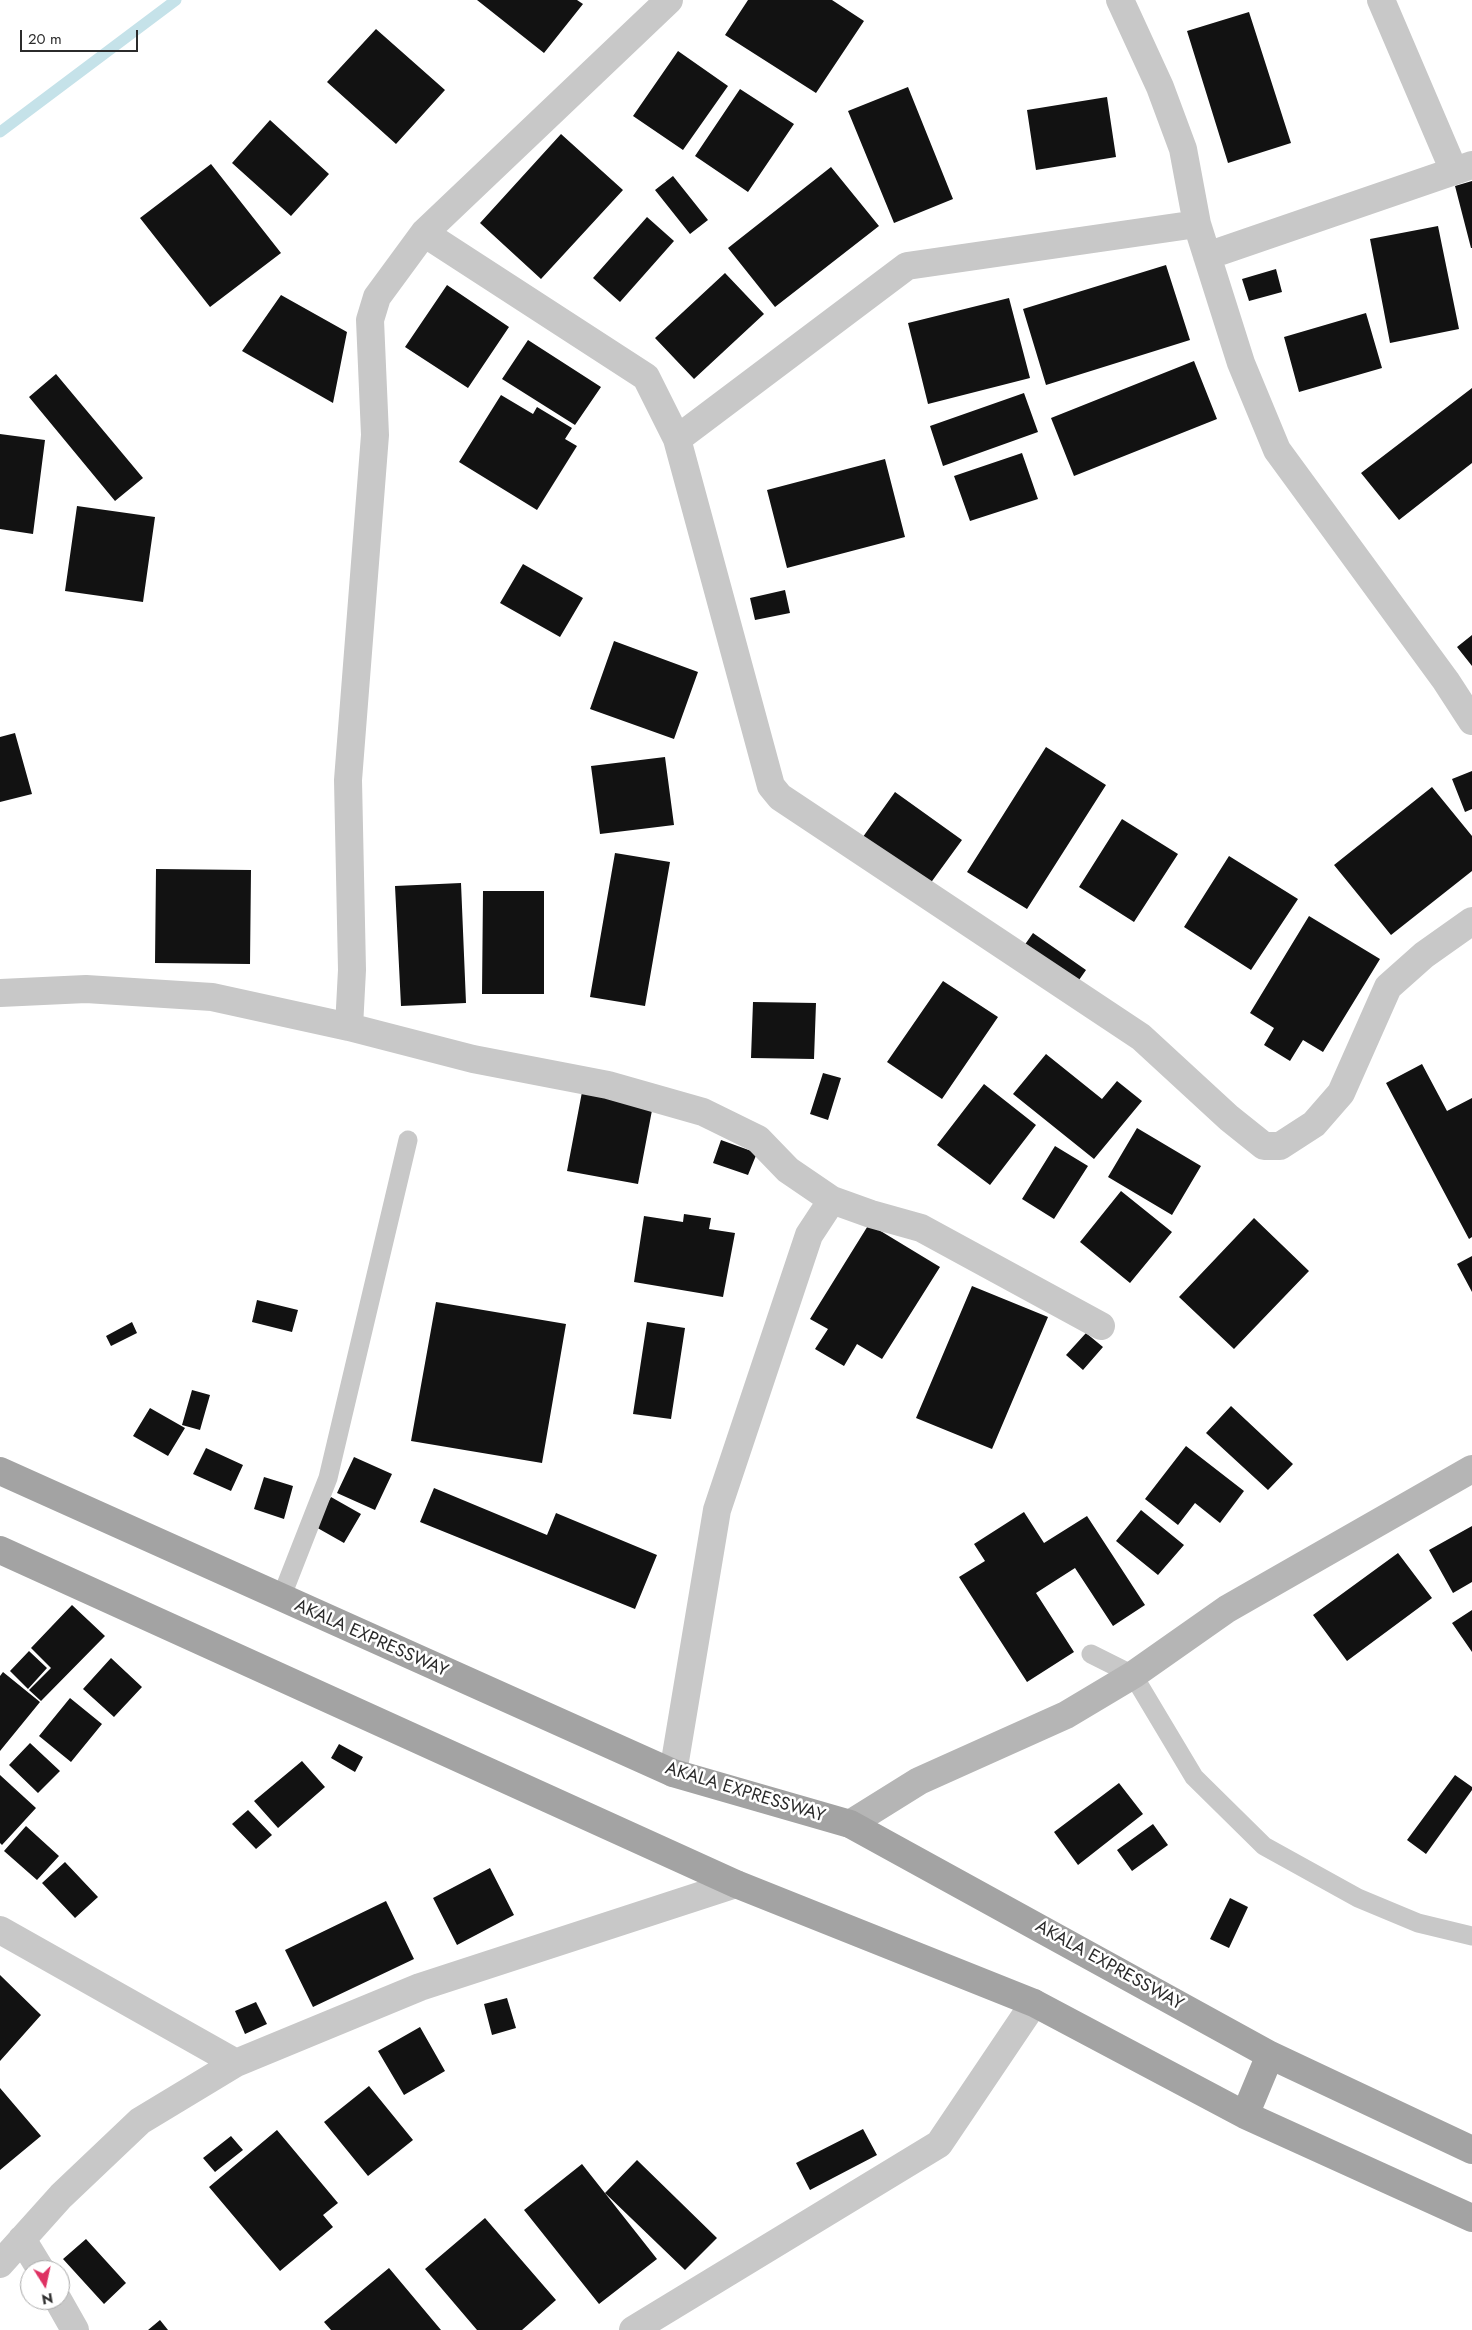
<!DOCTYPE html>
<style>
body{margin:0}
#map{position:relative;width:1472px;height:2330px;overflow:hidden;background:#fff;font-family:Jost,sans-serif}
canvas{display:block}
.north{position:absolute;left:20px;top:2260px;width:50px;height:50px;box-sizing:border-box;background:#fff;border:1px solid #aaa;border-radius:50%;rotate:170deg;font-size:14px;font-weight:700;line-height:20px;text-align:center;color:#2b2b2b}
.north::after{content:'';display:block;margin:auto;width:18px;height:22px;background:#de3263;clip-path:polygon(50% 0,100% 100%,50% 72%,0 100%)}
.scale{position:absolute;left:20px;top:30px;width:118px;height:22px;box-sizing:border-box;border:2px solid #2b2b2b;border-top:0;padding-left:6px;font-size:15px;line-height:18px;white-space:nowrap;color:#2b2b2b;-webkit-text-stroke:4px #fff;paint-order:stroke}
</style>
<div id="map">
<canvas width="1472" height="2330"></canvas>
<div class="north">N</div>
<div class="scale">20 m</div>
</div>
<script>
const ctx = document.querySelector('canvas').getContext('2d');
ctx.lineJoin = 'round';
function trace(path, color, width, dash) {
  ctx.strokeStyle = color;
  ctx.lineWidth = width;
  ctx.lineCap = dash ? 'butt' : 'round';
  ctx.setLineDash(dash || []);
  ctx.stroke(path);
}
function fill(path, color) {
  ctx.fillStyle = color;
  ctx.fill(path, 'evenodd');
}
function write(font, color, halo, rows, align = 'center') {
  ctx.font = font + ' Jost,sans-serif';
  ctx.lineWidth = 5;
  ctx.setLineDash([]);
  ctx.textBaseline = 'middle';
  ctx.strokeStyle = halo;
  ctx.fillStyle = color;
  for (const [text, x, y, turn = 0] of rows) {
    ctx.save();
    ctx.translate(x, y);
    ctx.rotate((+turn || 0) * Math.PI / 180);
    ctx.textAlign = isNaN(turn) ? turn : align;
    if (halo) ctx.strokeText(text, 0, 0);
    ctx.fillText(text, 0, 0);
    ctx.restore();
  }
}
const stream = new Path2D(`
 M0,132L176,0`);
const building = new Path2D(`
 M477,0H577L583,4L544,53Z
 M748,0H832L864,21L816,93L725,35Z
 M1249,12L1291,143L1228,163L1187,31Z
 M376,29L445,90L396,144L327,82Z
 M678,51L728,86L683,150L633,116Z
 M908,87L953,199L894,223L848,111Z
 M740,89L794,124L748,192L695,156Z
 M1107,97L1116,157L1036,170L1027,110Z
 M270,120L329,174L291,216L232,163Z
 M561,134L623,190L541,279L480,223Z
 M211,164L281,253L210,307L140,218Z
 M831,167L879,226L775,307L728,248Z
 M673,176L708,220L690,234L655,190Z
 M1472,181V248H1471L1455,186Z
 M647,217L674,241L620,302L593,278Z
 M1438,226L1459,329L1390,343L1370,239Z
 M1166,265L1190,340L1046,385L1023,309Z
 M1276,269L1282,292L1249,301L1242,279Z
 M725,273L764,314L694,379L655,338Z
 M447,285L509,327L468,388L405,347Z
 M281,295L347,332L333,403L242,351Z
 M1009,298L1030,378L928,404L908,323Z
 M1366,313L1382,368L1299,392L1284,337Z
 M528,340L601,387L575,425L502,379Z
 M1194,361L1217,419L1074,476L1051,418Z
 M56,374L143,478L115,501L29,397Z
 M1472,388V463L1399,520L1361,473Z
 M1024,393L1038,432L943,466L930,426Z
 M501,395L533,414L537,407L572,428L565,439L577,446L537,510L459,462Z
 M0,434L45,440L33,534L0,529Z
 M1022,453L1038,499L970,521L954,476Z
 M885,459L905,537L787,568L767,490Z
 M77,506L155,517L143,602L65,591Z
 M523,564L583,598L560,637L500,603Z
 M785,590L790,613L755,620L750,598Z
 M1472,635V666L1457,647Z
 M614,641L698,672L674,739L590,709Z
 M15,733L32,794L0,802V737Z
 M1046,747L1106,785L1027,909L967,872Z
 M665,757L674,825L600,834L591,766Z
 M1472,771V809L1465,812L1452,779Z
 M1432,787L1472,836V871L1391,935L1334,865Z
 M895,792L962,840L927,888L860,841Z
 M1122,819L1178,854L1134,922L1079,887Z
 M615,853L670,862L645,1006L590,997Z
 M1229,856L1298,899L1251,970L1184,927Z
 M156,869L251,870L250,964L155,963Z
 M461,883L466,1003L401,1006L395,886Z
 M483,891H544V994H482Z
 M1309,916L1380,959L1323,1052L1303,1040L1290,1061L1264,1045L1274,1028L1250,1013Z
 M1033,933L1086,970L1072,990L1019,953Z
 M943,981L998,1017L942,1099L887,1062Z
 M753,1002L816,1003L814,1059L751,1058Z
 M1046,1054L1102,1099L1117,1081L1142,1101L1094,1159L1013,1094Z
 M1422,1064L1447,1111L1472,1098V1237L1469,1239L1386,1083Z
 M823,1073L841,1078L828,1120L810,1114Z
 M984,1084L1036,1125L990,1185L937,1145Z
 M582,1092L653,1105L638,1184L567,1171Z
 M1137,1128L1201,1166L1172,1215L1108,1177Z
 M721,1140L757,1153L748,1175L713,1163Z
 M1055,1146L1088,1166L1054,1219L1022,1199Z
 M1121,1191L1172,1232L1130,1283L1080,1242Z
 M684,1214L711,1218L709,1229L735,1233L723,1297L634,1282L644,1216L683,1222Z
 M1254,1218L1309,1271L1234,1349L1179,1297Z
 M869,1224L940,1267L882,1359L857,1344L844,1366L815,1349L828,1329L810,1319Z
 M1472,1256V1292L1457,1264Z
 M972,1286L1048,1317L992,1449L916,1418Z
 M257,1300L298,1310L292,1332L252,1322Z
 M436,1302L566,1324L542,1463L411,1441Z
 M132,1322L137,1333L111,1346L106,1336Z
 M647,1322L685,1328L671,1419L633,1414Z
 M1086,1333L1103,1347L1083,1370L1066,1355Z
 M192,1390L210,1395L200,1430L182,1425Z
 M1231,1406L1293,1464L1268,1490L1206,1433Z
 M150,1408L185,1428L168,1456L133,1436Z
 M1186,1446L1244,1491L1220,1523L1195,1503L1178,1525L1145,1499Z
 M206,1448L243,1465L231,1491L193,1474Z
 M354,1457L392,1474L375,1510L337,1493Z
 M264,1477L293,1486L284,1519L254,1509Z
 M434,1488L547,1535L556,1513L657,1555L635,1609L420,1522Z
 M331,1497L361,1514L344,1543L314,1526Z
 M1141,1510L1184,1545L1158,1575L1116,1541Z
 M1024,1512L1044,1543L1087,1516L1145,1605L1113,1626L1075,1568L1036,1593L1074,1652L1027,1682L959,1577L985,1561L974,1544Z
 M1472,1526V1582L1453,1593L1429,1550Z
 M1398,1553L1432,1598L1347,1661L1313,1615Z
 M72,1605L105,1636L41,1701L29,1690L51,1668L31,1648Z
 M1472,1610V1652L1452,1623Z
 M29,1651L47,1668L28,1689L10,1671Z
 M111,1658L142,1687L114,1717L83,1689Z
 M3,1672L40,1702L0,1751V1676Z
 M70,1698L102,1724L71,1762L39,1736Z
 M30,1743L60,1771L38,1793L9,1765Z
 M339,1744L363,1757L355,1772L331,1758Z
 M302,1761L325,1787L278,1828L254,1801Z
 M0,1775L36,1808L2,1845L0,1843Z
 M1455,1775L1472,1787V1790L1426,1854L1407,1840Z
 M1119,1783L1143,1814L1078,1865L1054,1832Z
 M248,1810L272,1835L256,1849L232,1824Z
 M1153,1824L1168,1845L1132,1871L1117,1850Z
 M26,1826L59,1856L37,1880L4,1851Z
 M65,1862L98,1897L75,1918L42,1883Z
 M490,1868L514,1915L457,1945L433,1898Z
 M1230,1898L1248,1907L1229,1948L1210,1939Z
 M386,1901L414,1959L313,2007L285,1950Z
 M0,1975L41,2015L0,2061Z
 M507,1998L516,2028L492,2035L484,2004Z
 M256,2002L267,2024L245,2034L235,2011Z
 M420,2027L445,2071L404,2095L378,2051Z
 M369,2086L413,2140L368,2176L324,2122Z
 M0,2088L41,2136L0,2170Z
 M863,2129L877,2155L810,2190L796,2163Z
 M277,2130L338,2203L323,2215L333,2227L280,2271L209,2187Z
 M231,2136L243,2150L215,2172L203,2158Z
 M637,2160L717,2238L685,2270L605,2193Z
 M582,2164L657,2259L599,2304L524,2210Z
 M485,2218L556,2300L522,2330H477L425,2269Z
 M86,2239L126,2283L104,2304L63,2259Z
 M389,2268L441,2330H331L324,2322Z
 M160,2320L168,2330H148Z`);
const lane = new Path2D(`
 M281,1598L328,1478L408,1140
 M1091,1654L1133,1675L1194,1777L1264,1846L1358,1898L1418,1923L1472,1936`);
const street = new Path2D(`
 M1120,0L1160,87L1183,149L1197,224L1241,363L1277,450L1446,681L1472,721
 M1381,0L1454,171
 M424,233L646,377L677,439L771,786L780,797L1141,1037L1229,1118L1264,1146H1280L1314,1124L1341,1093L1388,987L1424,955L1472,921
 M1207,256L1472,165
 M677,439L907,266L1197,224
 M0,993L86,989L212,997L349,1027L473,1059L608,1085L703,1112L758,1139L788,1170L832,1200L871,1214L921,1228L1101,1326
 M349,1027L352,970L348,780L375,435L370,320L377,297L424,233L669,0
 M673,1773L717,1510L809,1235L832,1200
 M0,1930L236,2063
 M22,2239L41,2270
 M0,2264L61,2196L140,2121L236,2063L420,1987L736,1884
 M58,2300L75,2330
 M633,2330L939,2144L1034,2003`);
const secondary = new Path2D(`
 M850,1824L919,1781L1066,1715L1133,1675L1227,1609L1472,1469`);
const primary = new Path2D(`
 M0,1471L673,1773L850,1824L1270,2055L1472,2150
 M0,1550L736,1884L1034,2003L1245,2115L1472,2218
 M1245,2115L1270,2055`);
const streetNames = [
 ["AKALA EXPRESSWAY",371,1639,24],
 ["AKALA EXPRESSWAY",745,1793,17],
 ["AKALA EXPRESSWAY",1109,1966,29]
];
trace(stream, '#c5e2e9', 11);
fill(building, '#121212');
trace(lane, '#c8c8c8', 19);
trace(street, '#c8c8c8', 28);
trace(secondary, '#b5b5b5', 28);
trace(primary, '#a3a3a3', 28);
write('18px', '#2b2b2b', '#fff', streetNames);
</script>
